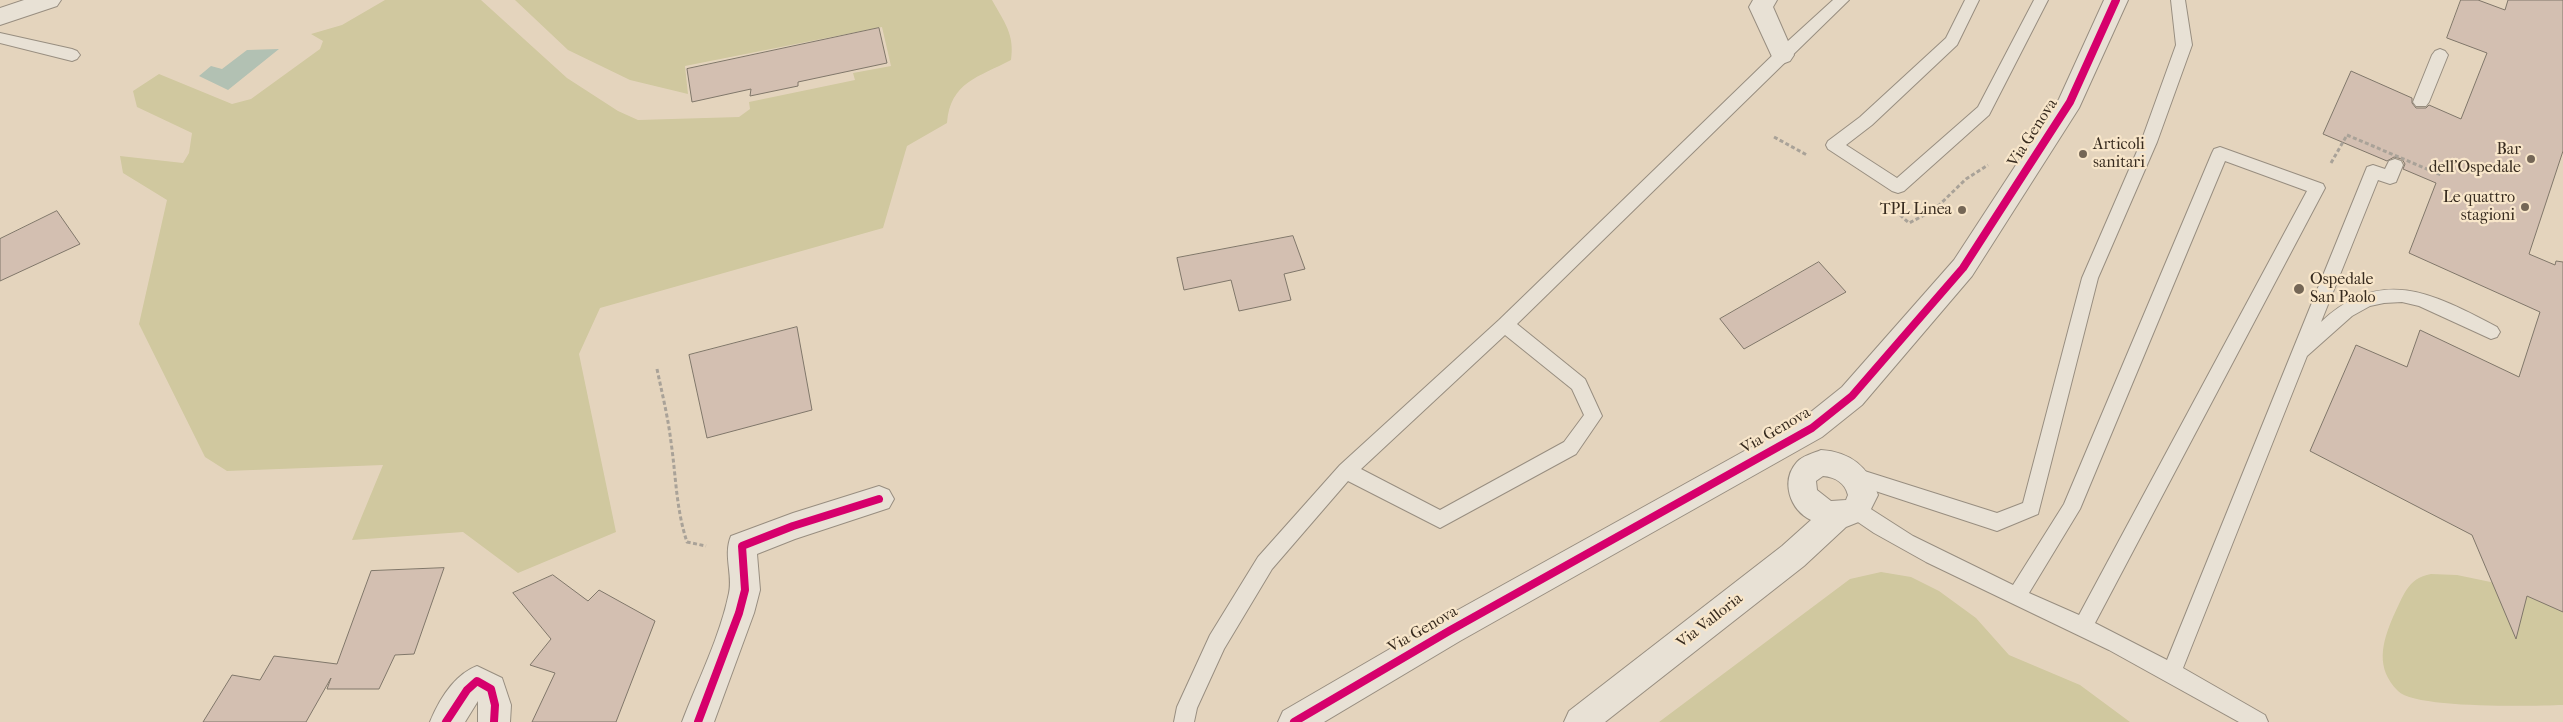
<!DOCTYPE html>
<style>
body{margin:0}
canvas{display:block;background:#e4d4bd}
</style>
<canvas width="2563" height="722"></canvas>
<script>
const ctx = document.querySelector('canvas').getContext('2d');
ctx.lineJoin = 'round';
function fill(path, color) {
  ctx.fillStyle = color;
  ctx.fill(path, 'evenodd');
}
function trace(path, color, width, dash) {
  ctx.strokeStyle = color;
  ctx.lineWidth = width;
  ctx.lineCap = dash ? 'butt' : 'round';
  ctx.setLineDash(dash || []);
  ctx.stroke(path);
}
function write(font, color, halo, rows, align = 'center') {
  ctx.font = font + ' "IM FELL French Canon",serif';
  ctx.lineWidth = 4.5;
  ctx.setLineDash([]);
  ctx.textBaseline = 'middle';
  ctx.strokeStyle = halo;
  ctx.fillStyle = color;
  for (const [text, x, y, turn = 0] of rows) {
    ctx.save();
    ctx.translate(x, y);
    ctx.rotate((+turn || 0) * Math.PI / 180);
    ctx.textAlign = isNaN(turn) ? turn : align;
    if (halo) ctx.strokeText(text, 0, 0);
    ctx.fillText(text, 0, 0);
    ctx.restore();
  }
}
const green = new Path2D(`
 M385,0H481L567,78L618,111L638,120L739,117L750,109L749,102L855,80L853,73L891,66L882,27L685,66L688,94L630,80L568,50L515,0H992C1004,22 1015,34 1011,60C979,77 950,82 947,123L907,146L883,228L600,308L579,354L616,532L518,573L463,532L352,540L383,465L227,471L205,457L139,324L167,200L123,173L120,156L183,163L189,153L192,133L137,107L133,91L159,74L232,104L251,99L320,49L323,41L311,34L342,25Z
 M1881,572L1911,577L1939,591L1976,618L2009,655L2080,685L2130,722H1659L1850,579Z
 M2431,574L2457,575L2505,585L2563,612V705C2534,706 2415,709 2398,691C2375,668 2382,643 2393,617C2403,597 2407,578 2431,574Z`);
const water = new Path2D(`
 M279,49L228,90L199,76L211,66L222,69L247,50Z`);
const building = new Path2D(`
 M2461,0H2478L2505,10L2508,0H2563V151L2529,254L2555,265L2556,261L2563,262V612L2527,596L2516,639L2472,535L2310,451L2356,345L2407,367L2420,330L2519,377L2540,312L2409,253L2436,183L2403,169L2405,164L2402,159L2394,157L2387,161L2323,134L2351,71L2412,98V103L2416,108H2426L2429,105L2461,119L2487,53L2447,38Z
 M879,28L887,63L798,82V86L750,96L751,89L692,102L687,69Z
 M57,211L80,244L0,281V239Z
 M1293,236L1305,269L1284,274L1291,300L1239,311L1231,280L1184,290L1177,258Z
 M1819,262L1846,292L1744,349L1720,319Z
 M797,327L812,410L707,438L689,355Z
 M444,568L414,654L395,655L379,689H327L331,678L306,722H203L232,675L260,680L274,656L337,664L371,571Z
 M553,575L588,601L599,590L655,621L616,722H532L555,673L530,665L551,639L513,593Z`);
const path = new Path2D(`
 M1774,137L1807,155
 M2331,163L2347,135
 M1900,215L1909,223L1934,210L1966,179L1988,165
 M657,369C662,393 668,417 671,442C676,476 676,509 687,542L706,546`);
const service = new Path2D(`
 M1833,0H1849L1517,324L1585,379L1602,416L1576,454L1440,528L1348,481L1272,569L1224,649L1197,708L1194,722H1174L1177,707L1210,635L1258,557L1340,465L1499,320L1777,51ZM1505,335L1572,389L1584,415L1564,442L1440,510L1361,469Z
 M1965,0H1979L1957,45L1872,125L1846,145L1897,178L1978,107L2034,0H2048L1989,115L1904,191L1898,193L1892,191L1828,149L1826,145L1828,141L1860,117L1946,38Z
 M2171,0H2185L2192,45L2157,142L2098,278L2038,514L1997,531L1848,482L1846,476L1848,470L1855,468L1997,513L2023,503L2082,278L2141,142L2176,45Z
 M0,33L72,49L77,51L80,55L77,59L72,61L0,43Z
 M2440,49L2445,51L2448,55L2429,102L2426,106H2416L2413,102L2432,55L2435,51Z
 M2220,147L2323,184L2325,188L2095,623L2167,660L2367,167L2373,165L2385,169L2389,161L2395,159L2401,161L2403,165L2396,182L2390,184L2378,180L2321,322C2381,265 2434,294 2497,327L2500,332L2497,337L2491,339L2419,306L2402,302L2384,303L2370,306L2352,316L2307,356L2183,668L2265,715L2268,722H2239L2109,650L1926,562L1874,533L1849,516L1847,510L1849,504L1856,502L1863,504L1913,536L2013,585L2064,504L2212,153L2214,149ZM2225,161L2307,191L2079,615L2029,593L2080,509Z`);
const minor = new Path2D(`
 M24,0H61L57,6L0,25V8Z
 M1753,0H1777L1773,7L1794,55L1790,61L1782,64L1774,61L1749,7Z
 M879,486L889,490L894,499L889,508L795,539L757,554L760,590L754,613L714,722H682C698,680 720,637 729,593C733,574 723,555 731,536L793,513Z
 M477,666L502,678L511,705L510,722H478V701L465,722H430C439,700 454,675 477,666Z`);
const tertiary = new Path2D(`
 M2104,0H2128L2079,108L1972,276L1862,405L1822,437L1460,641L1324,722H1278L1283,711L1438,621L1802,419L1842,387L1954,260L2059,99Z
 M1821,450C1851,452 1869,467 1878,495L1866,519L1846,527L1804,566L1605,722H1564L1569,711L1782,546L1811,520C1790,510 1780,481 1797,462C1802,456 1814,453 1821,450ZM1823,476C1835,477 1845,483 1848,495L1846,500L1831,501L1817,490L1816,481Z`);
const pathBridge = new Path2D(`
 M2347,135L2441,175`);
const cycleway = new Path2D(`
 M446,722L467,690L477,681L491,689L495,705L494,722
 M698,722L739,613L745,590L742,546L793,526L879,499
 M1294,722L1449,631L1812,428L1852,396L1963,268L2070,102L2116,0`);
const markers = [
 [2083,154,5,"#746656"],
 [2531,159,5,"#746656"],
 [2525,207,5,"#746656"],
 [1962,210,5,"#746656"],
 [2299,289,6,"#746656"]
];
const streetNames = [
 ["Via Genova",2033,133,-57],
 ["Via Genova",1776,431,-30],
 ["Via Valloria",1710,621,-38],
 ["Via Genova",1423,630,-30]
];
const poiNames = [
 ["Articoli",2093,145,"left"],
 ["sanitari",2093,163,"left"],
 ["Bar",2521,150],
 ["dell'Ospedale",2521,168],
 ["Le quattro",2515,198],
 ["stagioni",2515,216],
 ["TPL Linea",1952,210],
 ["Ospedale",2310,280,"left"],
 ["San Paolo",2310,298,"left"]
];
fill(green, '#d0c89f');
fill(water, '#b2c1b3');
fill(building, '#d3bfb1');
trace(building, '#80776a', 1);
trace(service, '#988e80', 2);
trace(minor, '#988e80', 2);
trace(tertiary, '#988e80', 2);
trace(path, '#a9a298', 3, [4, 2.5]);
fill(service, '#e8e1d5');
fill(minor, '#e8e1d5');
fill(tertiary, '#e8e1d5');
trace(pathBridge, '#a9a298', 3, [4, 2.5]);
trace(cycleway, '#d6006c', 8);
for (const [x, y, r, color] of markers) {
  const dot = new Path2D();
  dot.arc(x, y, r, 0, 2 * Math.PI);
  ctx.fillStyle = color;
  ctx.fill(dot);
  trace(dot, '#f8e6ca', 2);
}
write('16px', '#372b1f', '#f8e6ca', streetNames);
write('16px', '#372b1f', '#f8e6ca', poiNames, 'right');
</script>
